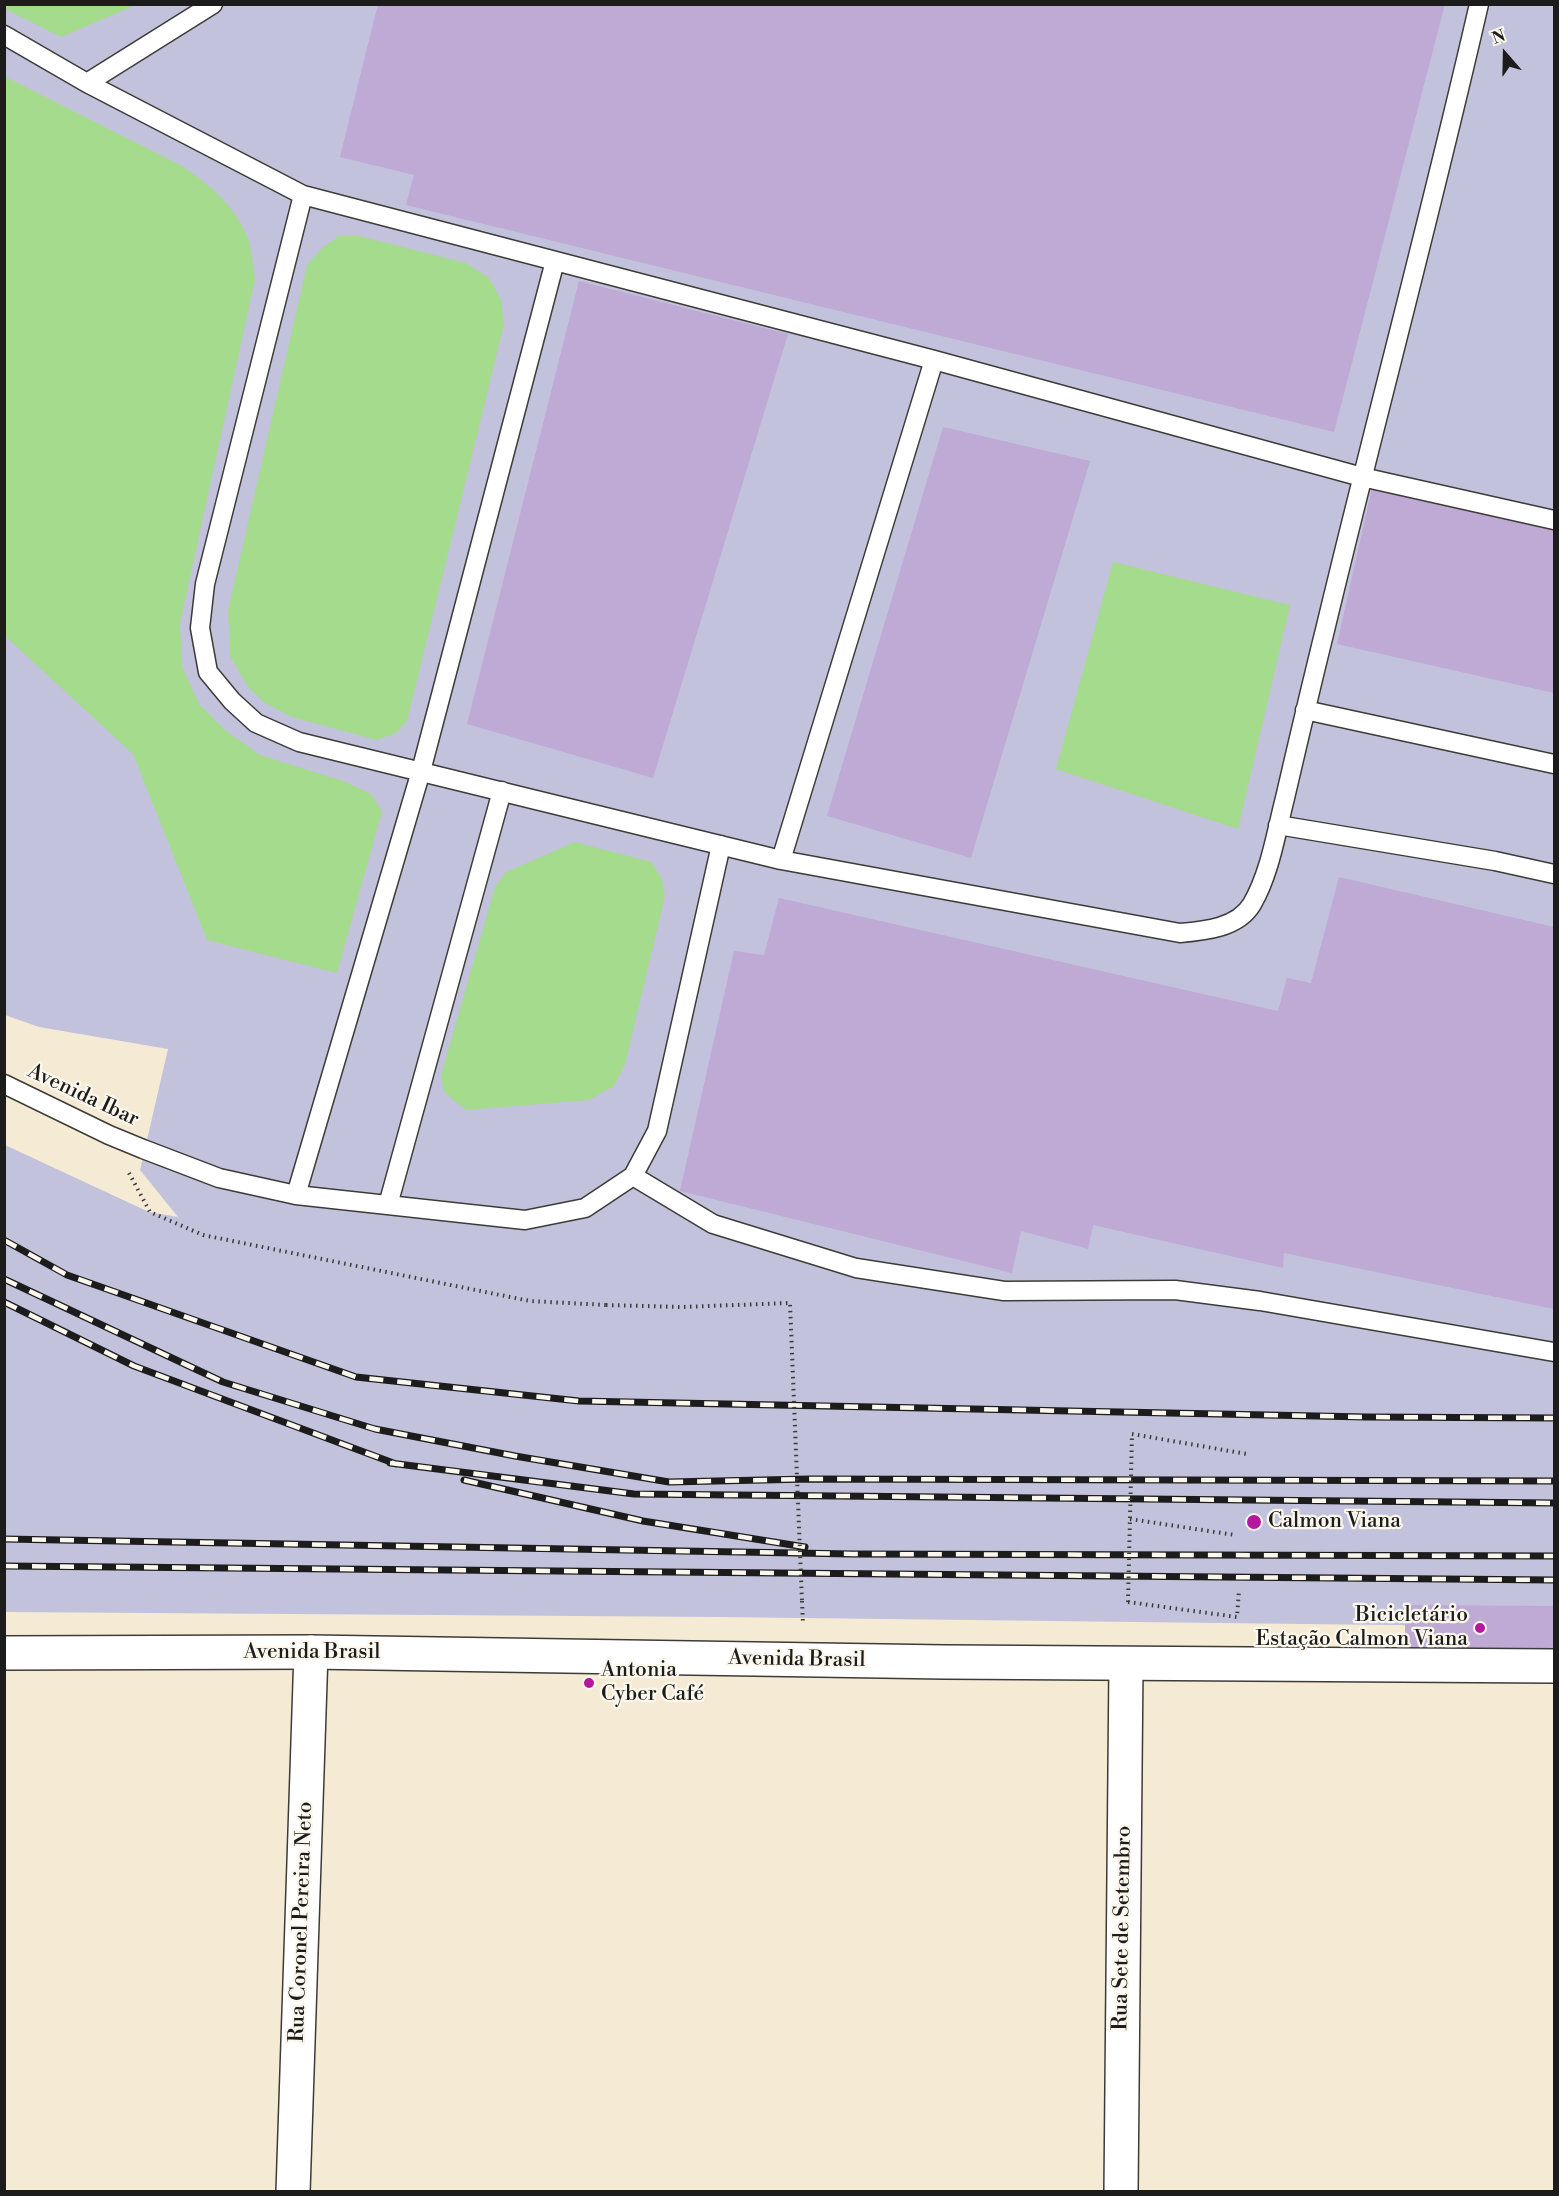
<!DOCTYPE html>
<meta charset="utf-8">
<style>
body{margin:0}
#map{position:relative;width:1559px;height:2196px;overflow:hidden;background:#f5ebd5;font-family:"Libre Bodoni",serif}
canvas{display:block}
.frame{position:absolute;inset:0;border:6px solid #1c1c1c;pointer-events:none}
.north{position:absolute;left:1475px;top:24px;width:60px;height:60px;-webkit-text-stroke:4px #fbf7ec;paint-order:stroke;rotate:340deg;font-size:16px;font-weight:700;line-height:24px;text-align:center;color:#1c1c1c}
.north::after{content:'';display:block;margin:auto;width:21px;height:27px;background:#1c1c1c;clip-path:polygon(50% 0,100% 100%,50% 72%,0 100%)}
</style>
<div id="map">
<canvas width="1559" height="2196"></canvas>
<div class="frame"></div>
<div class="north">N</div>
</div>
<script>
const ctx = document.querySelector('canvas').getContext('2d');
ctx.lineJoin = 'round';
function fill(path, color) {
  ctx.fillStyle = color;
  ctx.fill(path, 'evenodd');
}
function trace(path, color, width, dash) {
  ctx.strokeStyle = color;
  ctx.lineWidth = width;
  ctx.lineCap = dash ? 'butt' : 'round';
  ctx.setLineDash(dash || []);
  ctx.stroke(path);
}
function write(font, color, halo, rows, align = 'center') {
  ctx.font = font + ' "Libre Bodoni",serif';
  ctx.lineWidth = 4.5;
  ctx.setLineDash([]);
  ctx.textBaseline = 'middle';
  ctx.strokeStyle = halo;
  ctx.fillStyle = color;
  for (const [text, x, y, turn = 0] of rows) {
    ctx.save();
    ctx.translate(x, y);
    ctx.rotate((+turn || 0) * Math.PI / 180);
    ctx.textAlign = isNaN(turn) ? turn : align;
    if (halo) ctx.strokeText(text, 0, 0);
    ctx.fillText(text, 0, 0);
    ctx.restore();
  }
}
const industrial = new Path2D(`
 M5,5H1554V1627L717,1617L5,1612V1145L149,1212L178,1217L140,1170L168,1049L39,1027L5,1015Z`);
const green = new Path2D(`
 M4,5L5,4L136,5L61,37L5,9Z
 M4,76L182,166C211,186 237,207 249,242C252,253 253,267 255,279L180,623L182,666L199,704L226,731L260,755L343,781L371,794L382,811L337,973L207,940L133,754L5,636Z
 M339,236H359L466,263L489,278L501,300L504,324L407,721L396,733L377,740L292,717L265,703L248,687L230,656L228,610L307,265L323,247Z
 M1113,562L1290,605L1238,829L1056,769Z
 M575,842L651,862L662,879L665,896L625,1064L614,1086L589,1100L466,1110L444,1092L441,1075L495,887L506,872Z`);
const building = new Path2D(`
 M378,4H1445L1334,432L406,205L414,175L340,157Z
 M579,281L788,334L653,778L467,724Z
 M943,427L1090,461L971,858L827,816Z
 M1372,488L1554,528V693L1337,644Z
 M1339,877L1554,927V1309L1284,1253L1283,1268L1093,1225L1088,1249L1021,1231L1012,1273L680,1191L734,951L764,955L779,898L1278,1011L1287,978L1311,983Z
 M1405,1605L1554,1606V1651H1405Z`);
const path = new Path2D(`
 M129,1173L150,1212L203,1235L530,1301L606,1305
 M1132,1434L1247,1454
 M1130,1519L1235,1535
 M802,1601L803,1624
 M1128,1602L1237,1617L1239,1590`);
const lane = new Path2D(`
 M4,35L87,83L303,195L205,584L200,628L208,672L232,701L256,723L299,742L781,860L1180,933C1204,931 1238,928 1252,904C1270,873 1276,833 1285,798C1298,742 1311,686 1325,630C1375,421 1431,214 1479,4
 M87,83L213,4
 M303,195L934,360L1362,477L1554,520
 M1305,710L1554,764
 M1278,825L1495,861L1554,874
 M781,860L934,360
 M4,1084L109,1135L143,1149L219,1178L296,1195L525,1220L585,1208L633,1176L657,1131L721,845
 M633,1176L713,1224L856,1268L1004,1291L1175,1290L1260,1301L1554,1352
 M296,1195L421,771L555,261
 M388,1205L502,791`);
const street = new Path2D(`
 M293,2192L311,1652
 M1121,2192L1126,1664`);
const secondary = new Path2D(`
 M4,1653L311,1652L945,1662L1554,1666`);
const rail = new Path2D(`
 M4,1240L67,1275L356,1377L579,1401L1366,1417L1554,1418
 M4,1279L223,1382L375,1429L515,1456L669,1482L810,1479L1554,1481
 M4,1302L134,1366L396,1464
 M390,1463L634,1494L1554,1503
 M464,1480L643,1521L805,1547
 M4,1539L852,1554L1554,1556
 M4,1566L1554,1580`);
const pathBridge = new Path2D(`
 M606,1305L681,1307L790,1303L802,1601
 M1128,1602L1132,1434`);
const markers = [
 [1254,1522,8,"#b5179e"],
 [1480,1628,6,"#b5179e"],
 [589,1683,6,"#b5179e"]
];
const streetNames = [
 ["Avenida Ibar",83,1096,25],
 ["Avenida Brasil",312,1653],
 ["Avenida Brasil",797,1660,1],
 ["Rua Coronel Pereira Neto",302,1922,-88],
 ["Rua Sete de Setembro",1123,1928,-89]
];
const poiNames = [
 ["Calmon Viana",1268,1522],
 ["Bicicletário",1468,1616,"right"],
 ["Estação Calmon Viana",1468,1640,"right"],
 ["Antonia",601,1671],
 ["Cyber Café",601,1695]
];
fill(industrial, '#c2c2dc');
fill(green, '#a5db8c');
fill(building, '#beaad4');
trace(lane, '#3d3b38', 21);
trace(street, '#3d3b38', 36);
trace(secondary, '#3d3b38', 36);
trace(path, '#3d3b38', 4, [1.5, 4.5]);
trace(lane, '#fff', 18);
trace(street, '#fff', 33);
trace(secondary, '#fff', 33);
trace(rail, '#1c1c1c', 7);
trace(rail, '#fbf7ec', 4.5, [14]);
trace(pathBridge, '#3d3b38', 4, [1.5, 4.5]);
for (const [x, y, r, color] of markers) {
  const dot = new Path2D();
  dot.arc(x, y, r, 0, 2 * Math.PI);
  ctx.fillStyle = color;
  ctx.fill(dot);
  trace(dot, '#fbf7ec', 2);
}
write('21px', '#1c1c1c', '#fbf7ec', streetNames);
write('21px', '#1c1c1c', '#fbf7ec', poiNames, 'left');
</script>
